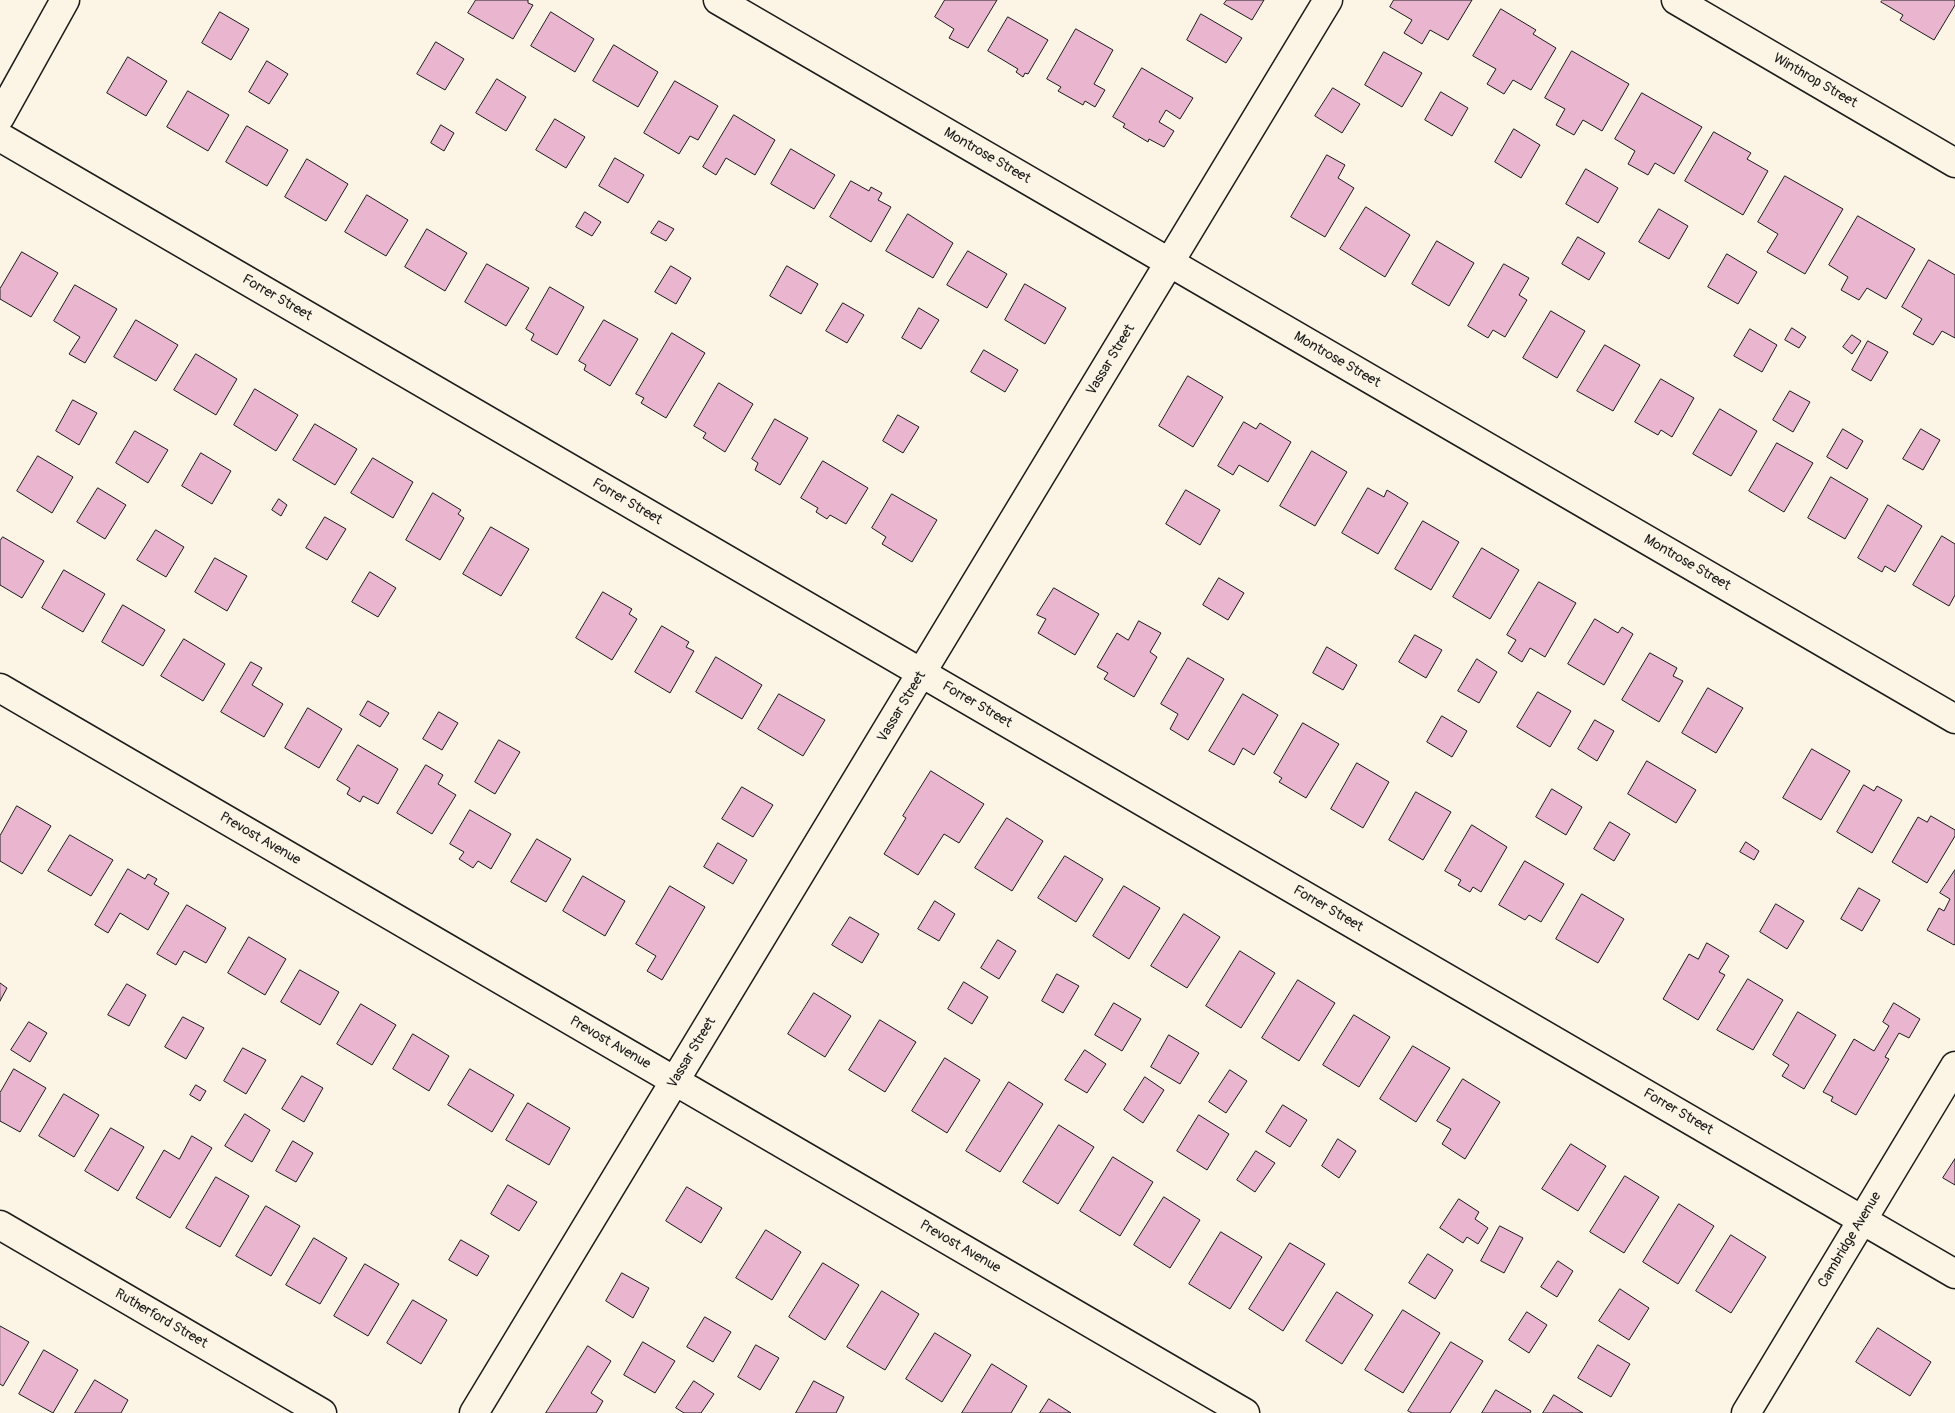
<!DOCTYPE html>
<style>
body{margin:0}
canvas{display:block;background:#fcf5e5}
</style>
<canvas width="1955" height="1413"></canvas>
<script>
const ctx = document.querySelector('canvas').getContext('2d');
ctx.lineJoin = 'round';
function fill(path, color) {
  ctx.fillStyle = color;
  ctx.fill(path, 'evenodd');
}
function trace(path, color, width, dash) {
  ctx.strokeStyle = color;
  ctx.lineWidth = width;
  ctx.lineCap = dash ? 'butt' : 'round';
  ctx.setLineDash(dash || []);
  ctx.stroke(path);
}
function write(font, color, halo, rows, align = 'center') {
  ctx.font = font + ' Pangolin,sans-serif';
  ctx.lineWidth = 4;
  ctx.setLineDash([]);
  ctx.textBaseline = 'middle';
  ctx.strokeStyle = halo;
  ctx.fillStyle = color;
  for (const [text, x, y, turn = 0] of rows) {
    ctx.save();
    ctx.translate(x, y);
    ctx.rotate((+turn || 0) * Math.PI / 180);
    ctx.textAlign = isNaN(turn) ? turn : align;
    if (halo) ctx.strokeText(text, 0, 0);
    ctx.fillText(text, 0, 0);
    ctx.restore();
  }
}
const building = new Path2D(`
 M476,0H528V3L533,5L513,39L468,13Z
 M945,0H997L968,48L949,38L954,29L935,17Z
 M1227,0H1264L1252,20L1224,4Z
 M1394,0H1472L1448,40L1430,30L1422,44L1404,33L1412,20L1390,7Z
 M1883,0H1955V5L1934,40L1900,20L1903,15L1881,2Z
 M1501,9L1536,30L1533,34L1556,48L1531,90L1513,80L1504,94L1487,84L1496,69L1473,56Z
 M220,12L249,29L231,60L202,43Z
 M551,12L594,39L575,72L531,46Z
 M1201,14L1242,38L1226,63L1187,40Z
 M1008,17L1048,40L1028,74L1025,73L1023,77L1016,72L1018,69L988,51Z
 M1076,29L1113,50L1094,84L1105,90L1095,107L1085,101L1083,105L1058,91L1061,87L1047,79Z
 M436,42L464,59L445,90L417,74Z
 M614,45L658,72L638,107L593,81Z
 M1572,51L1629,84L1602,131L1583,120L1574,135L1556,125L1565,109L1545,98Z
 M1384,52L1422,73L1402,107L1365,85Z
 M128,57L167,81L146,116L107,93Z
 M267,61L288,74L269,104L249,92Z
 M1142,68L1193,98L1180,119L1166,110L1159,122L1174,131L1164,147L1149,139L1148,142L1123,127L1125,124L1113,117Z
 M497,79L526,97L506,131L476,113Z
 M675,81L718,106L698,140L690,136L679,154L644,133Z
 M1333,88L1360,104L1342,133L1315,116Z
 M188,91L229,115L208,151L167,127Z
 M1441,92L1468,108L1452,136L1425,120Z
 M1642,93L1702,127L1674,174L1655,163L1648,175L1628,164L1635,151L1615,139Z
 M734,115L775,140L755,175L726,158L716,175L703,167Z
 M555,119L585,137L566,168L536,150Z
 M441,125L454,133L444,151L431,143Z
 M247,126L288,150L267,186L226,162Z
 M1514,129L1540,145L1521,178L1495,162Z
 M1714,132L1751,153L1747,159L1768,171L1743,215L1685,181Z
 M791,149L835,175L814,209L771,184Z
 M1327,155L1345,165L1338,178L1354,188L1325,237L1291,217Z
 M615,158L644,175L628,203L599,186Z
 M307,159L348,184L326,221L285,197Z
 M1586,169L1618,188L1598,223L1566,204Z
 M1785,176L1843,209L1805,274L1767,252L1778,234L1758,222Z
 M851,181L869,191L871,187L882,193L878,200L891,207L871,242L830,217Z
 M367,195L408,220L386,256L345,232Z
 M1366,207L1410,235L1385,277L1340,249Z
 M1659,209L1688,226L1669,259L1639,242Z
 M585,212L601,222L592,236L576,227Z
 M908,214L953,243L933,278L886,251Z
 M1858,216L1915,249L1886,299L1867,288L1859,300L1841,290L1848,277L1829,265Z
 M659,221L674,229L666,241L651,233Z
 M427,229L467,253L445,291L405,267Z
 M1578,237L1605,253L1589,280L1562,264Z
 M1437,241L1474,263L1449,306L1412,284Z
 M968,251L1007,274L987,308L947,285Z
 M22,252L58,273L31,317L0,299V289Z
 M1727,254L1757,272L1738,304L1708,287Z
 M1929,260L1955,275V338L1942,331L1933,345L1913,334L1922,319L1902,307Z
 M487,264L529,288L506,326L465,302Z
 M1504,264L1529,278L1519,295L1527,300L1505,337L1493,330L1488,338L1468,326Z
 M671,266L691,278L676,304L655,292Z
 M787,266L818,284L801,314L770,296Z
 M1025,284L1066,308L1045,344L1005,320Z
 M75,285L117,309L85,363L69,354L80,337L54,321Z
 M550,287L584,307L557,355L531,340L534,334L526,329Z
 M843,303L864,315L847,343L826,331Z
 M919,308L939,320L921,349L902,338Z
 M1551,311L1585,331L1557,378L1523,358Z
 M136,320L178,345L156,381L114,357Z
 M604,320L638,339L610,386L584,370L586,365L579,361Z
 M1792,328L1806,337L1799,348L1785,340Z
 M1750,329L1777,345L1762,372L1734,356Z
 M672,333L705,353L666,418L641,403L644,398L636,394Z
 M1852,335L1861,341L1852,354L1843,347Z
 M1868,341L1888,352L1871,381L1852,370Z
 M1605,345L1640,365L1613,411L1577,391Z
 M984,350L1018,370L1005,392L971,372Z
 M196,354L237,379L216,415L174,390Z
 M1188,376L1223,397L1193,447L1159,426Z
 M1661,379L1694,398L1672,437L1661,430L1658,435L1635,422Z
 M719,383L753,404L725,452L703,438L706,433L694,426Z
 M255,389L298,415L276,451L234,425Z
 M1790,391L1810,402L1793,432L1773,420Z
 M73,400L97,413L79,445L56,431Z
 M1720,409L1757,431L1731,476L1693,454Z
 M898,415L919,427L903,453L883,441Z
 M775,419L808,438L780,485L755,470L758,463L752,459Z
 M1244,422L1256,429L1260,423L1291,442L1268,482L1239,465L1233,475L1218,466Z
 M315,424L357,449L335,485L293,460Z
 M1843,429L1863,441L1847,469L1827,457Z
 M1921,429L1940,440L1923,470L1903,459Z
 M135,431L168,450L148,483L116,463Z
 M1777,443L1813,463L1784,512L1749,491Z
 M1312,451L1347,472L1315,526L1280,506Z
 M201,453L231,471L212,504L182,486Z
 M38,456L73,477L52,513L17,491Z
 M373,458L413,482L393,518L351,493Z
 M823,461L868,488L846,524L830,515L827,519L816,512L818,508L801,498Z
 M1831,477L1868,499L1845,539L1808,518Z
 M98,488L126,505L105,539L77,522Z
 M1368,488L1384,497L1387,490L1408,503L1378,554L1342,533Z
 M1186,490L1220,510L1200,545L1166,524Z
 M433,493L461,510L458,514L464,518L440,560L406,540Z
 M892,494L937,520L912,562L882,544L886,537L872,528Z
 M279,499L287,505L281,516L272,510Z
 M1888,505L1922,526L1895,572L1885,566L1882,572L1858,558Z
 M325,517L346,529L327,560L306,548Z
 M1423,521L1459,542L1431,590L1395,569Z
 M491,527L529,549L501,596L463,574Z
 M156,530L184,547L166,577L137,560Z
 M1942,536L1955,544V595L1949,606L1913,585Z
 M3,537L44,561L22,598L0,585V541Z
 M1482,548L1519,570L1490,619L1453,597Z
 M215,558L247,576L227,611L195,592Z
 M64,570L105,594L83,632L42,608Z
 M370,572L396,588L378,617L352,602Z
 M1219,578L1244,593L1228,620L1203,605Z
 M1539,582L1576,603L1545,657L1530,648L1522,662L1508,653L1516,640L1507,635Z
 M1054,588L1099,614L1075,655L1038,633L1046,619L1037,615Z
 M603,592L632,609L629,614L637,619L612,660L576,638Z
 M123,605L165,630L143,666L102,642Z
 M1595,619L1618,633L1622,627L1633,634L1604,685L1568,664Z
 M1139,621L1161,633L1150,652L1157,657L1134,697L1104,679L1108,673L1097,667L1117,633L1128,640Z
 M662,626L689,642L686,647L694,651L670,693L635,672Z
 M1415,635L1442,650L1426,678L1399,662Z
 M184,639L225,664L203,701L161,676Z
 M1327,647L1357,665L1343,690L1313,673Z
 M1650,653L1677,668L1673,676L1683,681L1659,722L1622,700Z
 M716,657L762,685L742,719L696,692Z
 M1188,658L1224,679L1188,740L1170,729L1178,714L1161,704Z
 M1477,659L1497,672L1479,703L1458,691Z
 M251,662L262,668L252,685L283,704L264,737L221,712Z
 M1708,688L1743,708L1716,753L1682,733Z
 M1538,692L1571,711L1550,747L1517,727Z
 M779,694L825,720L803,756L758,729Z
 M1243,694L1278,715L1254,755L1243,748L1234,765L1209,751Z
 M368,701L389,713L380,727L360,715Z
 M308,708L342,729L319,768L285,748Z
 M439,712L458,723L442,750L423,739Z
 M1442,716L1467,731L1452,757L1427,742Z
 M1595,720L1614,731L1597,761L1578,749Z
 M1303,723L1339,744L1306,798L1279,782L1282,778L1274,773Z
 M499,740L520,752L495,794L475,782Z
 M358,745L398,769L378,804L363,796L360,802L347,794L350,788L337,780Z
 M1812,749L1850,771L1821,820L1783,798Z
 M1647,761L1696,790L1676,823L1628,794Z
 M1357,763L1389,782L1363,828L1331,809Z
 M426,765L443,775L438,784L456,795L432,834L397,813Z
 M931,771L984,804L959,843L944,834L918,875L884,854L906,818L903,816Z
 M1864,785L1874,791L1877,786L1902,800L1872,853L1837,832Z
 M742,787L773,805L753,837L722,819Z
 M1552,789L1582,807L1566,835L1536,817Z
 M1416,792L1451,812L1423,860L1389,840Z
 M17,806L51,826L22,874L0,861V836Z
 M470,810L511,834L491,869L478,861L473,868L459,859L464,852L450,844Z
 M1931,816L1955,830V836L1927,883L1892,862L1918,817L1927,822Z
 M1007,818L1043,841L1012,891L975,868Z
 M1610,822L1630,834L1614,861L1594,849Z
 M1472,825L1507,847L1481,892L1473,887L1470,892L1458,885L1461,880L1445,871Z
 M70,835L113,860L91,896L48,871Z
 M537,839L571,859L546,902L511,882Z
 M1746,842L1759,851L1754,860L1740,852Z
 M718,843L747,860L733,884L704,867Z
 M1065,856L1103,879L1076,922L1038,898Z
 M1525,861L1564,884L1541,922L1529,915L1525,920L1499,905Z
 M128,869L145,879L148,874L157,879L154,884L169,893L148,930L120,913L108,933L95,925Z
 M1955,870V944L1954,945L1927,930L1939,908L1944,911L1950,899L1940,893Z
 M583,876L625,901L605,936L563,911Z
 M670,886L705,907L662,980L647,971L656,956L636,944Z
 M1124,886L1160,908L1129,959L1093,936Z
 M1859,888L1880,900L1862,931L1841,919Z
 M1582,894L1624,919L1598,963L1556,939Z
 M935,901L955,914L939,941L918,929Z
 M1776,904L1804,921L1787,949L1760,932Z
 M187,905L226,928L206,963L184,951L176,965L157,954Z
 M1184,914L1220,937L1187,988L1151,966Z
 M850,917L879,934L862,963L832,945Z
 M249,937L286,959L265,995L228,973Z
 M998,940L1016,951L999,979L981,968Z
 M1707,943L1729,956L1719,972L1725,975L1698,1020L1663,999L1689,954L1698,959Z
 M1240,951L1275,973L1241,1028L1206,1006Z
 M300,970L339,992L320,1025L281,1002Z
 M1057,974L1079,986L1063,1013L1042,1001Z
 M1748,979L1783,1000L1753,1050L1717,1030Z
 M1298,980L1335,1003L1299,1061L1262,1038Z
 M964,982L988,997L972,1024L948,1009Z
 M0,983L7,988L0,1001Z
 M127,984L146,995L129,1026L108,1015Z
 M814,993L851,1016L825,1057L788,1034Z
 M1114,1003L1141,1019L1122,1051L1095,1035Z
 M1894,1003L1920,1019L1909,1038L1899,1033L1885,1057L1889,1059L1856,1115L1831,1101L1833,1097L1823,1092L1854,1039L1874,1051L1889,1026L1883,1022Z
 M361,1004L396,1025L372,1065L337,1044Z
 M1798,1012L1836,1035L1804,1089L1782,1076L1789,1065L1773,1055Z
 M1354,1015L1390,1037L1359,1087L1323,1065Z
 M183,1017L204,1028L186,1059L165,1047Z
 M880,1020L916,1042L885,1092L849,1070Z
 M29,1022L47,1033L30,1062L11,1050Z
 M413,1034L449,1056L429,1091L393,1069Z
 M1169,1035L1199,1053L1180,1084L1151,1067Z
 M1413,1046L1450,1068L1416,1122L1380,1099Z
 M243,1048L266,1060L246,1094L224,1081Z
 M1085,1050L1106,1064L1087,1093L1065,1080Z
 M945,1058L980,1080L947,1133L912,1111Z
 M14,1069L46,1088L20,1132L0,1121V1093Z
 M470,1069L514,1095L492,1132L448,1105Z
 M1230,1070L1247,1081L1226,1113L1209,1102Z
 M302,1076L323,1088L304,1122L282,1109Z
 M1145,1077L1164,1090L1143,1123L1124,1110Z
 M1463,1079L1500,1102L1465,1159L1442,1144L1451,1129L1437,1121Z
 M1009,1082L1043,1104L1000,1172L966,1151Z
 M196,1085L206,1091L200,1101L190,1095Z
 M64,1094L99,1115L74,1157L39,1136Z
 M528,1103L570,1128L549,1165L506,1140Z
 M1283,1105L1307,1120L1290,1147L1266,1132Z
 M245,1114L270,1130L252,1162L225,1146Z
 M1199,1115L1229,1134L1207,1170L1177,1151Z
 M1059,1125L1094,1147L1058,1204L1023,1182Z
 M111,1128L144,1147L118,1191L85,1171Z
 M192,1136L212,1148L170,1218L136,1198L164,1150L179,1159Z
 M1338,1139L1356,1151L1339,1178L1322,1166Z
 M293,1141L313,1153L296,1182L276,1171Z
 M1571,1144L1606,1166L1578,1211L1542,1189Z
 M1256,1151L1275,1163L1255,1192L1237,1180Z
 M1113,1157L1153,1182L1120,1236L1080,1211Z
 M1955,1159V1185L1943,1178Z
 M1625,1176L1659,1197L1624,1253L1590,1232Z
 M216,1177L249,1196L220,1247L186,1228Z
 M508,1185L537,1202L519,1231L491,1214Z
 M687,1187L722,1208L701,1243L666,1221Z
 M1164,1197L1200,1220L1170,1268L1134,1245Z
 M1459,1199L1479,1212L1475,1219L1488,1228L1478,1244L1467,1237L1463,1243L1440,1228Z
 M1679,1204L1714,1226L1678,1284L1643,1262Z
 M266,1206L300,1226L271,1276L236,1256Z
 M1500,1226L1523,1238L1504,1273L1481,1261Z
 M766,1230L801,1252L772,1300L736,1278Z
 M1221,1232L1262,1257L1230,1309L1189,1284Z
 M1731,1235L1766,1257L1731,1313L1696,1291Z
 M314,1238L347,1258L320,1304L286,1285Z
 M461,1240L489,1256L477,1276L449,1260Z
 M1290,1243L1325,1264L1283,1331L1249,1309Z
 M1428,1254L1453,1270L1435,1299L1409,1283Z
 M1558,1261L1573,1271L1557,1297L1541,1287Z
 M823,1263L859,1285L825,1340L789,1317Z
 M365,1264L399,1284L368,1336L334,1316Z
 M622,1273L649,1288L633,1318L606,1301Z
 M1620,1289L1649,1308L1629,1340L1599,1321Z
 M882,1291L919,1314L885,1370L847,1347Z
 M1337,1292L1373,1315L1342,1364L1306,1341Z
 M413,1300L447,1320L421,1364L387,1343Z
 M1403,1310L1440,1333L1403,1393L1365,1370Z
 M1527,1312L1547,1325L1529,1353L1509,1340Z
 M705,1317L731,1332L713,1362L687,1347Z
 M0,1326L29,1342L3,1386L0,1384Z
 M1878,1328L1931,1362L1910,1396L1856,1362Z
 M935,1333L971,1355L942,1402L906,1379Z
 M643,1342L675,1361L655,1393L624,1375Z
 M1451,1342L1483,1361L1450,1413H1412L1408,1411Z
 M756,1345L779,1358L760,1390L738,1377Z
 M1598,1345L1630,1364L1611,1397L1578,1378Z
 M588,1346L611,1361L591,1393L603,1401L596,1413H546Z
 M44,1350L78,1370L53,1413L19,1394Z
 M992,1364L1027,1386L1011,1413H962Z
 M95,1380L128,1400L121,1413H75Z
 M694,1381L714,1394L701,1413H684L676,1408Z
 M814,1381L844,1397L836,1413H796Z
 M1496,1390L1531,1411L1530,1413H1482Z
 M1554,1395L1583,1413H1543Z
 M1049,1399L1071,1413H1040Z`);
const street = new Path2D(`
 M718,0L1955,719
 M1676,0L1955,163
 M0,117L65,0
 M0,137L1955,1274
 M0,688L1245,1413
 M0,1225L322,1413
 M474,1413L1328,0
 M1746,1413L1955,1066`);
const streetNames = [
 ["Winthrop Street",1815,81,30],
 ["Montrose Street",987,156,30],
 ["Forrer Street",277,298,30],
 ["Vassar Street",1111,360,-59],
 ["Montrose Street",1337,360,30],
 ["Forrer Street",627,502,30],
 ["Montrose Street",1687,563,30],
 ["Forrer Street",977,705,30],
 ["Vassar Street",902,707,-59],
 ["Prevost Avenue",260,839,30],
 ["Forrer Street",1328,909,30],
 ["Prevost Avenue",610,1043,30],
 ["Vassar Street",692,1053,-59],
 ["Forrer Street",1678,1112,30],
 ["Cambridge Avenue",1850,1240,-59],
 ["Prevost Avenue",960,1247,30],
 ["Rutherford Street",161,1319,30]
];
fill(building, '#eab5cf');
trace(building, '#1c1c1c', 1);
trace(street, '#1c1c1c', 31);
trace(street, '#fcf5e5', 28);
write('14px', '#1c1c1c', '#fcf5e5', streetNames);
</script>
